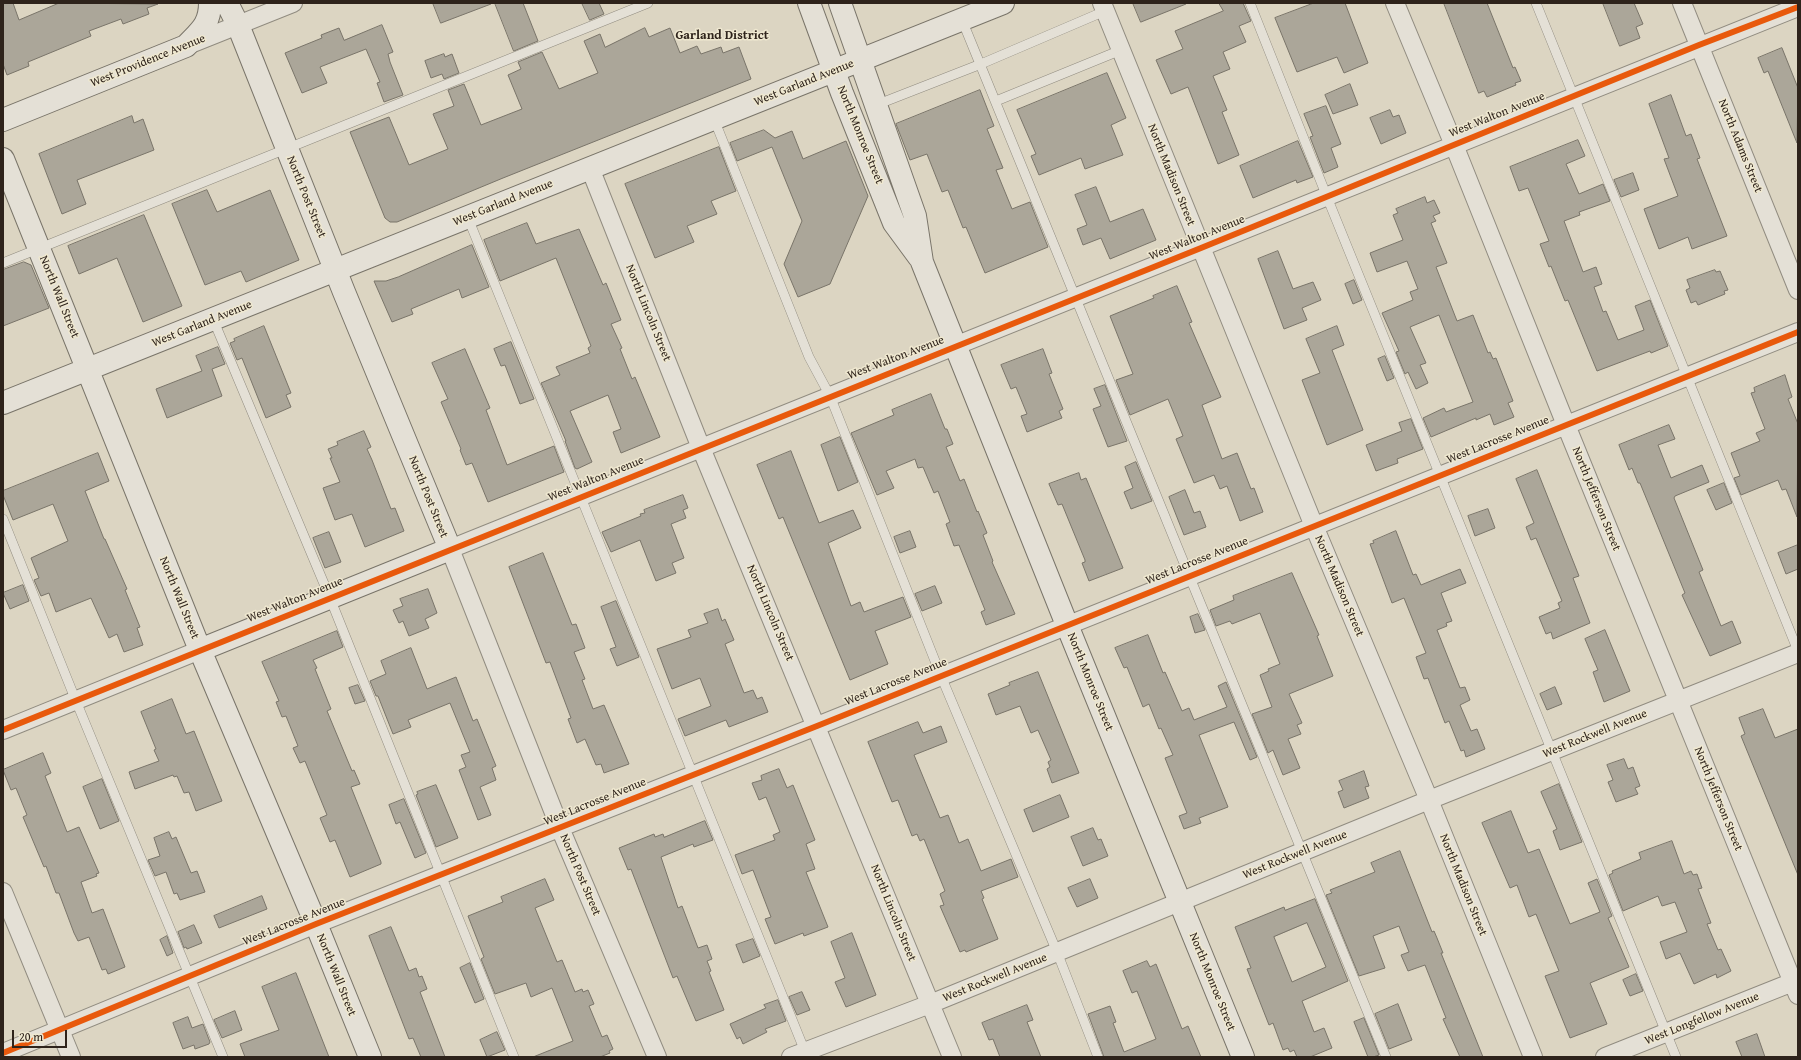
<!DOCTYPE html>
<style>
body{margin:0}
#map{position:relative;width:1801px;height:1060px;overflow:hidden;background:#dcd5c2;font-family:"Gentium Book Plus",serif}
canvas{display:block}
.frame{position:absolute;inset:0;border:4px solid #2e231b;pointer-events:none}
.scale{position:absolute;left:12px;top:1030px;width:55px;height:18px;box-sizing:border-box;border:2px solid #2e231b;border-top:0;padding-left:5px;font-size:12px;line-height:14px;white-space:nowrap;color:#2e231b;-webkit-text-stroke:3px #efe8d0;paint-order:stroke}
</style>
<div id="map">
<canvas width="1801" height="1060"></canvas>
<div class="frame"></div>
<div class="scale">20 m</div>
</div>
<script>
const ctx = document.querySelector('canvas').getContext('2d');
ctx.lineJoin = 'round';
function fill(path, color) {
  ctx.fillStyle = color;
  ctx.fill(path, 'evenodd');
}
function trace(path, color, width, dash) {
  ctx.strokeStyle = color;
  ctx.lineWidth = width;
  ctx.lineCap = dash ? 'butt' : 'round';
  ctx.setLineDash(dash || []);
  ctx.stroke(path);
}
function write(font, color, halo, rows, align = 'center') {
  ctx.font = font + ' "Gentium Book Plus",serif';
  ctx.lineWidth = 3;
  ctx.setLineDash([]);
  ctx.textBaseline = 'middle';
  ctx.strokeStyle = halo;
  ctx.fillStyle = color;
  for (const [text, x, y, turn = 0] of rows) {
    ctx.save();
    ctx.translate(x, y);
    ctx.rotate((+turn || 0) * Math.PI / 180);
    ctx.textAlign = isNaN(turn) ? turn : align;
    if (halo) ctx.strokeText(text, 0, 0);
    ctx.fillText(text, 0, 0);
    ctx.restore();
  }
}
const building = new Path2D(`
 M3,3H13L19,20L59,3L158,4L147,8L149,14L123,24L121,19L89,31L91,36L28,62L29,66L7,75L3,64Z
 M433,3H491V4L441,23Z
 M495,3H523L538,41L514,51Z
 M582,3H599L604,14L590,20Z
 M1133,3H1186V4L1141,22Z
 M1219,3H1243L1251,21L1239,26L1246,42L1223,52L1230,69L1213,76L1227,110L1222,112L1239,155L1218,164L1188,87L1171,94L1156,60L1183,49L1175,31L1223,11Z
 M1314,3H1345L1368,63L1344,73L1337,57L1297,72L1275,18Z
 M1444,3H1487L1513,68L1515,67L1521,81L1515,83L1516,85L1487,97L1484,91L1479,93Z
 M1603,3H1634L1643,24L1636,27L1640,38L1620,46Z
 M382,25L393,52L388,54L390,62L403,95L384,102L377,83L380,82L366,49L320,67L327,83L302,93L285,53L322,38L321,35L339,28L344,40Z
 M645,28L649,37L670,28L680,53L697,46L701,54L721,47L723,53L739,47L751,79L503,178L397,222H390L385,218L350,132L389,117L409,165L448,149L433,114L454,106L448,90L464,84L481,125L522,109L508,75L521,69L518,62L542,52L559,89L598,73L584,41L600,34L605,47Z
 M1782,48L1798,88L1797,143L1768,71L1764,73L1758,58Z
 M444,54L445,57L452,54L459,73L444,79L442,74L431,78L425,61Z
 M1107,73L1126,118L1111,125L1123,155L1085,169L1081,158L1039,175L1031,156L1036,154L1017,110Z
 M1350,84L1358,105L1333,114L1325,95Z
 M980,90L994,126L987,129L1003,168L996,170L1012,209L1030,202L1048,247L985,273L966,227L963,228L948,190L942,192L927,154L910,160L896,124Z
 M1671,95L1686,136L1691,134L1700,158L1697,159L1727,236L1692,249L1688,237L1659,249L1644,209L1678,196L1664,159L1669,158L1649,104Z
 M1326,106L1341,144L1331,148L1338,167L1324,173L1310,137L1313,136L1304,114Z
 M1390,110L1393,117L1399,115L1406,133L1381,144L1370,118Z
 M132,116L134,123L143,119L154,150L77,180L86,204L62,214L39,154Z
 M764,130L775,138L792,131L803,159L846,141L868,196L830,284L798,297L784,264L802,221L772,147L737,161L730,143Z
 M1578,140L1585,156L1566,164L1579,194L1603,184L1610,201L1579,212L1580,215L1564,221L1583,272L1596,267L1602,284L1594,287L1603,312L1606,311L1618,340L1644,330L1635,306L1650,300L1668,346L1651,353L1650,351L1597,371L1568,300L1565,301L1551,266L1549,267L1540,244L1549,241L1528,188L1519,191L1510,167Z
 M1298,141L1313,177L1297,183L1296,180L1253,198L1240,166Z
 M719,147L736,191L711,201L717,214L687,226L694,242L655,258L625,184Z
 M1633,173L1639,190L1621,197L1614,180Z
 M1096,187L1110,222L1143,209L1156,240L1110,259L1101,238L1083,245L1077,229L1087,225L1075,195Z
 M207,190L217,212L270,190L299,260L246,282L241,271L205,285L172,204Z
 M1425,197L1427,203L1434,200L1440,213L1433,216L1436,221L1431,223L1447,263L1436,267L1457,321L1473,315L1488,353L1490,352L1493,359L1496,358L1513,401L1508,403L1514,417L1494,425L1490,414L1476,420V418L1431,437L1423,418L1444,408L1446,412L1473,402L1439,315L1410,327L1426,363L1420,365L1428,383L1416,389L1408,372L1405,374L1396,352L1399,351L1382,313L1413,300L1410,292L1418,289L1407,261L1377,272L1370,253L1403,240L1393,215L1398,213L1396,209Z
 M144,215L182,306L143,322L117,258L79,274L68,246Z
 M527,223L536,244L579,229L603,285L606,283L621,320L611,324L622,348L620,349L632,379L635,377L660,437L621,453L613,432L621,429L608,395L570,411L592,462L577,469L575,468L565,441H566L541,383L560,375L556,367L590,353L588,348L591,346L556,258L500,281L484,240Z
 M472,245L489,287L462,298L459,289L411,309L413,314L392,322L374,281H386L398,277Z
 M1278,251L1293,289L1313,282L1321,300L1302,308L1307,320L1284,329L1258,259Z
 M24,262L31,265L49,308L3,326V270Z
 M1715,270L1716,272L1720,271L1728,290L1724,291L1725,294L1698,305L1696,301L1691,303L1686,290L1690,288L1687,280Z
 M1354,280L1362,300L1353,304L1345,284Z
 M1177,286L1192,322L1189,323L1221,397L1202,405L1222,459L1237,453L1251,489L1254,488L1263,512L1240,521L1227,486L1220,489L1214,475L1194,483L1176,439L1183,436L1168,399L1130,415L1116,380L1133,374L1110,316L1154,298L1153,296Z
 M264,326L291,393L286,395L291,407L266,418L242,358L237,360L230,343L235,341L234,339Z
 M1337,326L1344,345L1332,350L1363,430L1327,445L1302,380L1320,373L1306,339Z
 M511,342L534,399L520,404L505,365L501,366L494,349Z
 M218,347L225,364L212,369L222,396L167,418L156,389L202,371L196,356Z
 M465,349L490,408L486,410L507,465L554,446L564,472L488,502L472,463L466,465L460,450L461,449L441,402L448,399L432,363Z
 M1043,349L1052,373L1049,374L1063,409L1059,411L1062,418L1027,432L1021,416L1027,414L1016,387L1011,389L1001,365Z
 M1385,356L1394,378L1387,381L1378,359Z
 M1785,375L1792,397L1788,399L1798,424L1797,517L1786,489L1782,490L1778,480L1741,495L1734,478L1740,476L1731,453L1760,441L1756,433L1765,429L1751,393L1755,392L1754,388Z
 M1105,385L1127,441L1108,447L1093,409L1101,406L1094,389Z
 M931,394L945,429H947L953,444L946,447L960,481L964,479L977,512L978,511L987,533L983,535L993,561L992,562L1015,614L986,625L981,612L985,610L959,545L954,546L946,524L950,522L938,491L934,493L923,467L918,468L915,459L886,471L894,488L877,495L851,433L894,415L892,410Z
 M1411,419L1423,449L1397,459L1398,463L1376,471L1366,445L1402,431L1399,423Z
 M1669,425L1675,439L1658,445L1671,478L1702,465L1709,482L1675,496L1674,498L1703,570L1699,572L1721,626L1732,621L1741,643L1710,656L1682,595L1685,593L1640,483H1638L1632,468L1629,470L1619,445Z
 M364,431L371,447L367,449L372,460L391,509L395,508L404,531L365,547L352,514L335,520L323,488L340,482L330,458H332L328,449L338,445L337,442Z
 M840,437L858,482L838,491L821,445Z
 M791,451L819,523L853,510L861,528L828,543L851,606L860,602L864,612L903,597L911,617L875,631L888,664L850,680L783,517L779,519L757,465Z
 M98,453L109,481L85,491L104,539H105L127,589L125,590L140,627L137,628L143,645L124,652L117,634L109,638L91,598L56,612L49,593L41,596L34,580L39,578L31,558L68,541L53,504L13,520L3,495V491Z
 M1136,462L1152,501L1131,509L1124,492L1133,488L1125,467Z
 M1537,470L1579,576L1573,578L1590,623L1553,639L1551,632L1546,634L1539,617L1560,608L1558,603L1562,601L1536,538L1531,540L1526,527L1534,523L1516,479Z
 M1079,473L1081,480L1086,478L1123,568L1089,581L1082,563L1085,562V560L1062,504L1058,505L1049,484Z
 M1724,483L1732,503L1716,510L1707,490Z
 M1185,490L1194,513L1200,511L1206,527L1184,535L1169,497Z
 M683,495L688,508L683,510L686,518L671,524L684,558L672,563L676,573L656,581L640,540L611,552L602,532L641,516L640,514L645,513L644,510Z
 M1488,509L1495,528L1475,536L1468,516Z
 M910,531L916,547L900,553L894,537Z
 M1396,531L1413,575L1416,574L1421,585L1460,569L1466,583L1441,593L1452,621L1446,623L1447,626L1437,630L1460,688L1465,687L1470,700L1460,705L1471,731L1477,729L1485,749L1466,757L1464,750L1461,751L1449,721L1445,723L1428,678L1424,679L1416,657L1426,653L1404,598L1392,603L1370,544L1374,543L1373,541Z
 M329,532L341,562L325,568L313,538Z
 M1798,545V569L1786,574L1778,553Z
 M543,553L572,625L576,624L585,648L574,652L585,679L582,680L593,709L604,705L629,764L604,773L601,764L596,765L585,739L577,743L568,719L571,718L550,662L546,663L509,567Z
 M1292,573L1319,635L1317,636L1333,676L1289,694L1302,723L1297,725L1301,734L1288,739L1300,768L1283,775L1273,750L1268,753L1252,714L1272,707L1260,675L1269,671L1268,669L1280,664L1260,613L1232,624L1230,621L1216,626L1210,610L1234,600L1233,596Z
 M23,585L29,601L10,609L3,593Z
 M935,586L942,603L922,611L915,594Z
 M428,589L437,613L425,619L429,628L409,636L403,621L399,623L393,610L403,606L400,599Z
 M616,601L639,657L617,666L610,649L616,647L601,607Z
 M718,609L722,621L725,619L734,640L725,644L744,693L753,690L757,699L762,697L768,712L729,727L726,720L685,736L678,719L711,706L700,678L672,689L657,649L691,637L688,630L708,623L704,614Z
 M1198,614L1205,630L1195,633L1190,617Z
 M1605,630L1630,691L1604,702L1593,672L1598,670L1585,639Z
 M337,631L343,647L313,660L317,668L315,669L331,709L327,711L352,771L354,770L360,784L351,787L381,862V864L350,877L335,840L330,842L320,818L327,815L305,761L300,763L293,748L298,746L286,716L282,717L276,702L279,701L262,662Z
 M1148,635L1163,673L1165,672L1182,711L1189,708L1194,720L1227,707L1218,686L1226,682L1257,757L1250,760L1234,722L1199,735L1228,807L1199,818L1201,823L1184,829L1179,816L1187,813L1165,758L1173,755L1161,728L1159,729L1149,704L1143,707L1127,667L1124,668L1115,648Z
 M411,648L427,689L456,677L473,721L477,719L496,766L492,768L496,780L480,787L491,815L478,820L459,770L466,767L461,755L470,752L450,703L408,720L411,727L393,734L378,696H376L370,681L386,674L381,661Z
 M1038,672L1079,773L1052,783L1047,769L1050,767L1048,762L1051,760L1038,730L1031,733L1020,706L996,715L988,694L1010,685L1009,683Z
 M358,685L365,701L355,704L349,688Z
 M1555,687L1562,704L1547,710L1540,694Z
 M172,699L186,734L194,731L222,801L196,811L189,792L184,793L177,776L174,777L173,775L135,789L129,772L159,761L154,750L156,749L141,712Z
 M1763,709L1775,738L1798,729V875L1741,736L1745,734L1739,718Z
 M918,722L923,733L941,726L947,742L914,755L940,818L948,815L959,843L968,839L981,871L1011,859L1018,877L981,891L984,898L982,899L998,939L966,952L965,950L960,952L940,906L944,905L940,894L945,891L924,839L920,841L917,834L912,836L898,800L892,802L868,742Z
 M43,753L51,773L45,776L67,832L79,827L99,873L96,874L97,876L81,882L92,913L103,909L125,967L108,974L106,969L102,970L89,937L78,941L74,933L59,893H56L46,866L44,867L23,817L27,815L16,788L11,790L3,770Z
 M1624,759L1628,769L1633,767L1640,786L1635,788L1638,794L1616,802L1608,782L1613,780L1607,765Z
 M779,769L787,788L793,785L815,840L806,844L815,869L806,872L828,927L804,936L803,933L775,944L765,919L771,917L753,870L742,874L735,855L775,840L773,835L780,832L766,797L759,800L752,783L762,780L761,776Z
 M1364,771L1369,786L1365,787L1369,798L1344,808L1338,792L1343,790L1339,781Z
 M102,779L119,821L100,829L83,787Z
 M1559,784L1582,842L1560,850L1553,831L1557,829L1541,792Z
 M436,785L458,838L436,847L416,795L418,794L417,792Z
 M1060,795L1069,817L1033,832L1024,810Z
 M404,799L426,853L415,858L400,822L396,824L389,805Z
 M1511,811L1528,853L1539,849L1570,924L1600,912L1588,883L1597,879L1612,916L1608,918L1629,967L1590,983L1607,1024L1570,1038L1545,976L1559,971L1536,914L1529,917L1517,885L1510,888L1482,823Z
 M705,821L713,840L694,847L693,844L661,857L678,908L682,906L698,948L707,945L712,959L707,961L711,971L709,972L724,1010L696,1021L677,976L673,978L631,869L628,870L619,848L654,834L655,837L663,834L664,837Z
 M1093,828L1098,840L1101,839L1108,856L1083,866L1071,837Z
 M169,832L172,839L176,837L191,873L197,871L205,892L180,900L177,893L174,894L166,872L155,876L148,860L160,856L154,838Z
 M1672,841L1684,874L1691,871L1693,875L1697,874L1702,888L1698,889L1711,923L1707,924L1718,950L1721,949L1731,971L1717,978L1716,974L1694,984L1680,953L1666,959L1660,942L1687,932L1675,902L1662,906L1658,896L1623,911L1609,875L1613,873L1612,871L1641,859L1639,853Z
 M1400,851L1432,932L1434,931L1437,938L1443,953H1441L1483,1057H1460L1443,1019L1446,1018L1425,965L1408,971L1401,955L1409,952L1399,926L1373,936L1385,968L1359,976L1326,895L1332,893L1330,890L1375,872L1371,863Z
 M545,879L554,900L535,908L557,962L562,960L575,992L582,989L583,992L588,990L594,1004L589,1006L602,1037L607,1035L613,1049L609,1051L610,1053L600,1057H533L573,1041L552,988L531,997L526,983L495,994L481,959L484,957L468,916L503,902L501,897Z
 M1090,879L1098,898L1077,907L1068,888Z
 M262,896L267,909L219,928L214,916Z
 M1315,899L1348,981L1302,1001L1314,1032L1324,1028L1332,1048L1310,1057H1297L1294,1050L1290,1052L1288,1048L1283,1050L1273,1023L1269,1025L1247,969L1251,968L1235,927L1284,907L1285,910ZM1307,923L1326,967L1292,982L1274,937Z
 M194,925L202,943L187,949L186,947L184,948L178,932Z
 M391,927L409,971L416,968L419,977L422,976L427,989L420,992L445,1057H421L413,1038L409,1039L369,936Z
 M852,933L876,995L846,1007L835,982L845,978L831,942Z
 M167,936L173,953L167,956L160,940Z
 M753,939L760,956L743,963L736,945Z
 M1147,961L1150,967L1156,964L1182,1029L1188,1026L1201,1057H1104L1088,1014L1110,1006L1116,1022L1113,1023L1124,1052L1156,1039L1137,991L1132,993L1123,971Z
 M470,963L484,999L475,1003L460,968Z
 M296,973L329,1057H245L240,1044L279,1030L262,987Z
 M1636,974L1643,991L1630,996L1623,980Z
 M802,992L810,1010L797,1015L789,997Z
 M778,1000L786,1021L765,1029L767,1032L743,1044L740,1037L737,1039L730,1024L766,1008L764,1005Z
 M1398,1004L1412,1040L1389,1049L1375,1014Z
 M1027,1005L1033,1020L1027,1022L1041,1057H1000L993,1039L989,1040L982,1023Z
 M235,1011L242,1030L222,1038L214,1020Z
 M188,1017L192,1028L203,1024L210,1042L209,1044L195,1049L194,1045L183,1049L173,1023Z
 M1364,1018L1379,1055L1373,1057H1368L1354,1022Z
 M497,1032L505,1050L487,1057L480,1040Z
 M1757,1034L1765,1057H1742L1736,1042Z`);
const lane = new Path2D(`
 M1250,3L1327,197L1676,1057
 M1536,3L1798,651
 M962,20L1386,1057
 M996,101L1121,50
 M876,105L981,64L1105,11
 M714,119L809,357L830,396L941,676L1057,952L1098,1057
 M468,218L806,1054
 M3,263L648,3
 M213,319L330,598L514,1057
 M3,519L76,701L223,1057`);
const street = new Path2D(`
 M1102,3L1314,526L1429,800L1533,1057
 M1395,3L1454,145L1566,425L1798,995
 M1682,3L1798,290
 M188,45L293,3
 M590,168L701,448L952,1057
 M3,730L200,650
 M3,892L71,1057
 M3,1053L316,924L817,726L1798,332
 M657,1057L560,828L450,549L1798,7
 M791,1057L930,1004L1429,800L1798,653
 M1605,1057L1798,980`);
const secondary = new Path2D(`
 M809,3L842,93L894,223L919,257
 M840,3L915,216L922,262L1067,625L1243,1057
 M3,120L186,46C200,31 210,25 210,3
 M3,159L200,650L316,924L370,1057
 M3,403L1003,3
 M200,650L450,549L344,292L238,25L227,3`);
const cycleway = new Path2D(`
 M3,730L1201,248L1699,45L1798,7
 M3,1053L316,924L817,726L1798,332`);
const streetNames = [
 ["West Providence Avenue",148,61,-22],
 ["West Garland Avenue",804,83,-22],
 ["West Walton Avenue",1497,115,-22],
 ["North Monroe Street",860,135,68],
 ["North Adams Street",1740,146,68],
 ["North Madison Street",1171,175,68],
 ["North Post Street",306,197,68],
 ["West Garland Avenue",503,203,-22],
 ["West Walton Avenue",1197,238,-22],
 ["North Wall Street",59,297,68],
 ["North Lincoln Street",648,313,68],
 ["West Garland Avenue",202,324,-22],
 ["West Walton Avenue",896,358,-21],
 ["West Lacrosse Avenue",1498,440,-22],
 ["West Walton Avenue",596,479,-22],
 ["North Post Street",428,497,68],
 ["North Jefferson Street",1596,499,68],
 ["West Lacrosse Avenue",1197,561,-22],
 ["North Madison Street",1339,586,67],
 ["North Wall Street",179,598,68],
 ["West Walton Avenue",295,600,-22],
 ["North Lincoln Street",770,613,67],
 ["West Lacrosse Avenue",896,682,-22],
 ["North Monroe Street",1090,682,68],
 ["West Rockwell Avenue",1595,734,-22],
 ["North Jefferson Street",1718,799,68],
 ["West Lacrosse Avenue",595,802,-22],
 ["West Rockwell Avenue",1295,855,-22],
 ["North Post Street",580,875,67],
 ["North Madison Street",1463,885,68],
 ["North Lincoln Street",893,913,68],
 ["West Lacrosse Avenue",294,922,-22],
 ["North Wall Street",336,975,68],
 ["West Rockwell Avenue",995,978,-22],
 ["North Monroe Street",1212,982,68],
 ["West Longfellow Avenue",1702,1019,-22]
];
const neighbourhoodNames = [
 ["Garland District",722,36]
];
fill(building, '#aba699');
trace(building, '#797469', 1);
trace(lane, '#918c80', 10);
trace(street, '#918c80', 20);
trace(secondary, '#797469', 24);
trace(lane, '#e4e0d6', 9);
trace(street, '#e4e0d6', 18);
trace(secondary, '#e4e0d6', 22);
trace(cycleway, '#e8590c', 6);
write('12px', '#2e231b', '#efe8d0', streetNames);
write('bold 13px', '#2e231b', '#efe8d0', neighbourhoodNames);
</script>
